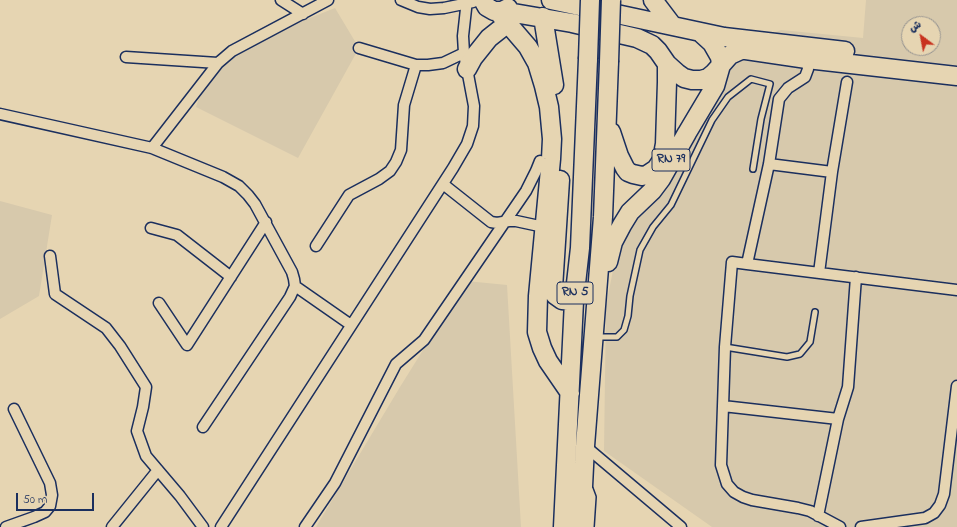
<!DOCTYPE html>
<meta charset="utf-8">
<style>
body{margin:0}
#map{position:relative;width:957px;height:527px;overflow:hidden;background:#e6d5b2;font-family:"Indie Flower","Playpen Sans Arabic",sans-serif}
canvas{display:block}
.north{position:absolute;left:901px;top:16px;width:40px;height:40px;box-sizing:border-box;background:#e6d5b2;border:1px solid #959390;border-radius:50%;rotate:328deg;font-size:11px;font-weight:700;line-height:16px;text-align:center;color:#1b2f5e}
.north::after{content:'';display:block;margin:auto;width:14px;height:18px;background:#c8321e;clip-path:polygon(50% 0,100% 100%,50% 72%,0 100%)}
.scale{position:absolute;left:16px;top:493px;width:78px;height:18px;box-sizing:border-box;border:2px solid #1b2f5e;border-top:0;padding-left:5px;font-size:12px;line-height:14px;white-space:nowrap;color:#1b2f5e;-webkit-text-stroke:3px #e6d5b2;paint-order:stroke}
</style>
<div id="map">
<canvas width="957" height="527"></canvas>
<div class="north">ش</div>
<div class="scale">50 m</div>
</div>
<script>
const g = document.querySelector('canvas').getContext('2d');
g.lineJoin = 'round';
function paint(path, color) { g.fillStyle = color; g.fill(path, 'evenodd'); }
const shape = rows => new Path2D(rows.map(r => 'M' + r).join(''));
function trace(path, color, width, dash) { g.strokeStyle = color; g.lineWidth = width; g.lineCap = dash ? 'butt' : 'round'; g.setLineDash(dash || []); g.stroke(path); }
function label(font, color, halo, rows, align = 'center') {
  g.font = font + ' "Indie Flower",sans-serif'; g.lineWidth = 3.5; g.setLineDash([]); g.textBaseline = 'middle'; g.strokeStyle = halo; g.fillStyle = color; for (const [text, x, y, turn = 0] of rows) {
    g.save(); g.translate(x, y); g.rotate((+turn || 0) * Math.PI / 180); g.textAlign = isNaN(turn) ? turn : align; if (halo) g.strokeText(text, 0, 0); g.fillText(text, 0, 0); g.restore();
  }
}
const built = shape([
 [866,0,957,0,957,527,712,527,604,451,606,305,618,246,736,48,781,30,863,38],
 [909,24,933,24,933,48,909,48],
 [335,8,359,48,298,158,196,107,205,80,245,44],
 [0,201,52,215,39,296,0,319],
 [466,281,507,285,521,527,316,527,400,387]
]);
const lane = shape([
 [597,337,617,337,624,330,628,316,630,296,640,250,653,227,671,205,712,120,728,97,751,79,770,84,761,119,753,169],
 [725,347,787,357,800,354,810,342,815,312],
 [590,489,593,497,591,527]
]);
const street = shape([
 [281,0,303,14],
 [401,0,418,7,430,9,444,8,473,2],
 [359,48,416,65,428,65,443,63,464,53],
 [126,57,218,63],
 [807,59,808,69,805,77,788,88,779,99,769,164,747,264,732,262,725,347,721,465,727,484,734,492,743,497,752,500,798,508,810,511,840,527],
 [0,114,152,148,223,177,239,186,248,195,255,204,292,272,294,279,295,286,290,297,203,427],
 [152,148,218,63,232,51,328,0],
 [769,164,832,172,847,82],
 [443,184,491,222,497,223,509,221,516,221,544,227],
 [151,228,177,235,231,277],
 [316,246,349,195,379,179,390,171,396,162,401,150,404,105,416,65],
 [50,256,55,294,106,328,120,346,146,387,143,407,137,431,146,456,180,496,203,527],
 [747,264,957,290],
 [819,273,832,172],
 [295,286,351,325],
 [159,303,187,345,266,222],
 [723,406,838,419],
 [585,446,681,527],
 [818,516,838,419,848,387,856,277],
 [6,527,34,517,45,512,50,506,52,495,50,483,14,409],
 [112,527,158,470],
 [221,527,453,168,467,144,473,126,474,106,464,53,463,36,467,0],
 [305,527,335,483,396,364,424,340,526,191,536,171,540,161],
 [861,527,925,518,934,513,940,505,944,494,957,386]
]);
const highway = shape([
 [483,0,487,7,494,11,502,11,508,8],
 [551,0,724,37,845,51],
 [653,0,672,25],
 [502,11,572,23,637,38,652,45,658,51,667,64,677,73,684,78,692,80,701,80,708,78,714,73,730,55,741,50,746,50,807,59,957,76],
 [498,12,528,47,537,63,544,86,549,107,552,139,551,159,538,296,537,332,542,348,548,361,570,393],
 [543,17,554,85],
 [467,69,473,58,489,38,508,23],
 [611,132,619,156,625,168,628,172,633,174,642,176,647,175,656,169,662,160,665,144,667,82,667,64],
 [560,180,553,288,555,295,562,300,574,301],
 [608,262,613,242,622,225,630,212,652,191,661,179,687,133,715,86,721,65,720,57,712,43,700,32],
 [563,527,574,301,580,248,588,59],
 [581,527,585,446,603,217,609,62]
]);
const highwayBridge = shape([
 [588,59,590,0],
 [609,62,611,0]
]);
const shields = [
 [671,160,38],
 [575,293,36]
];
const shieldNames = [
 ["RN 79",671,160],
 ["RN 5",575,293]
];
paint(built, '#d7c9ac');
trace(lane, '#1b2f5e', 8);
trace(street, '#1b2f5e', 13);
trace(highway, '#1b2f5e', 21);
trace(lane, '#e6d5b2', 5);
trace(street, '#e6d5b2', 10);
trace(highway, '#e6d5b2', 18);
trace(highwayBridge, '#1b2f5e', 21, []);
trace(highwayBridge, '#e6d5b2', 18);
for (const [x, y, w] of shields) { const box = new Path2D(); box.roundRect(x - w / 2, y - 11, w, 22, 3); g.fillStyle = '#e6d5b2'; g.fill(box); trace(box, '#1b2f5e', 1); }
label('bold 13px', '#1b2f5e', null, shieldNames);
</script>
